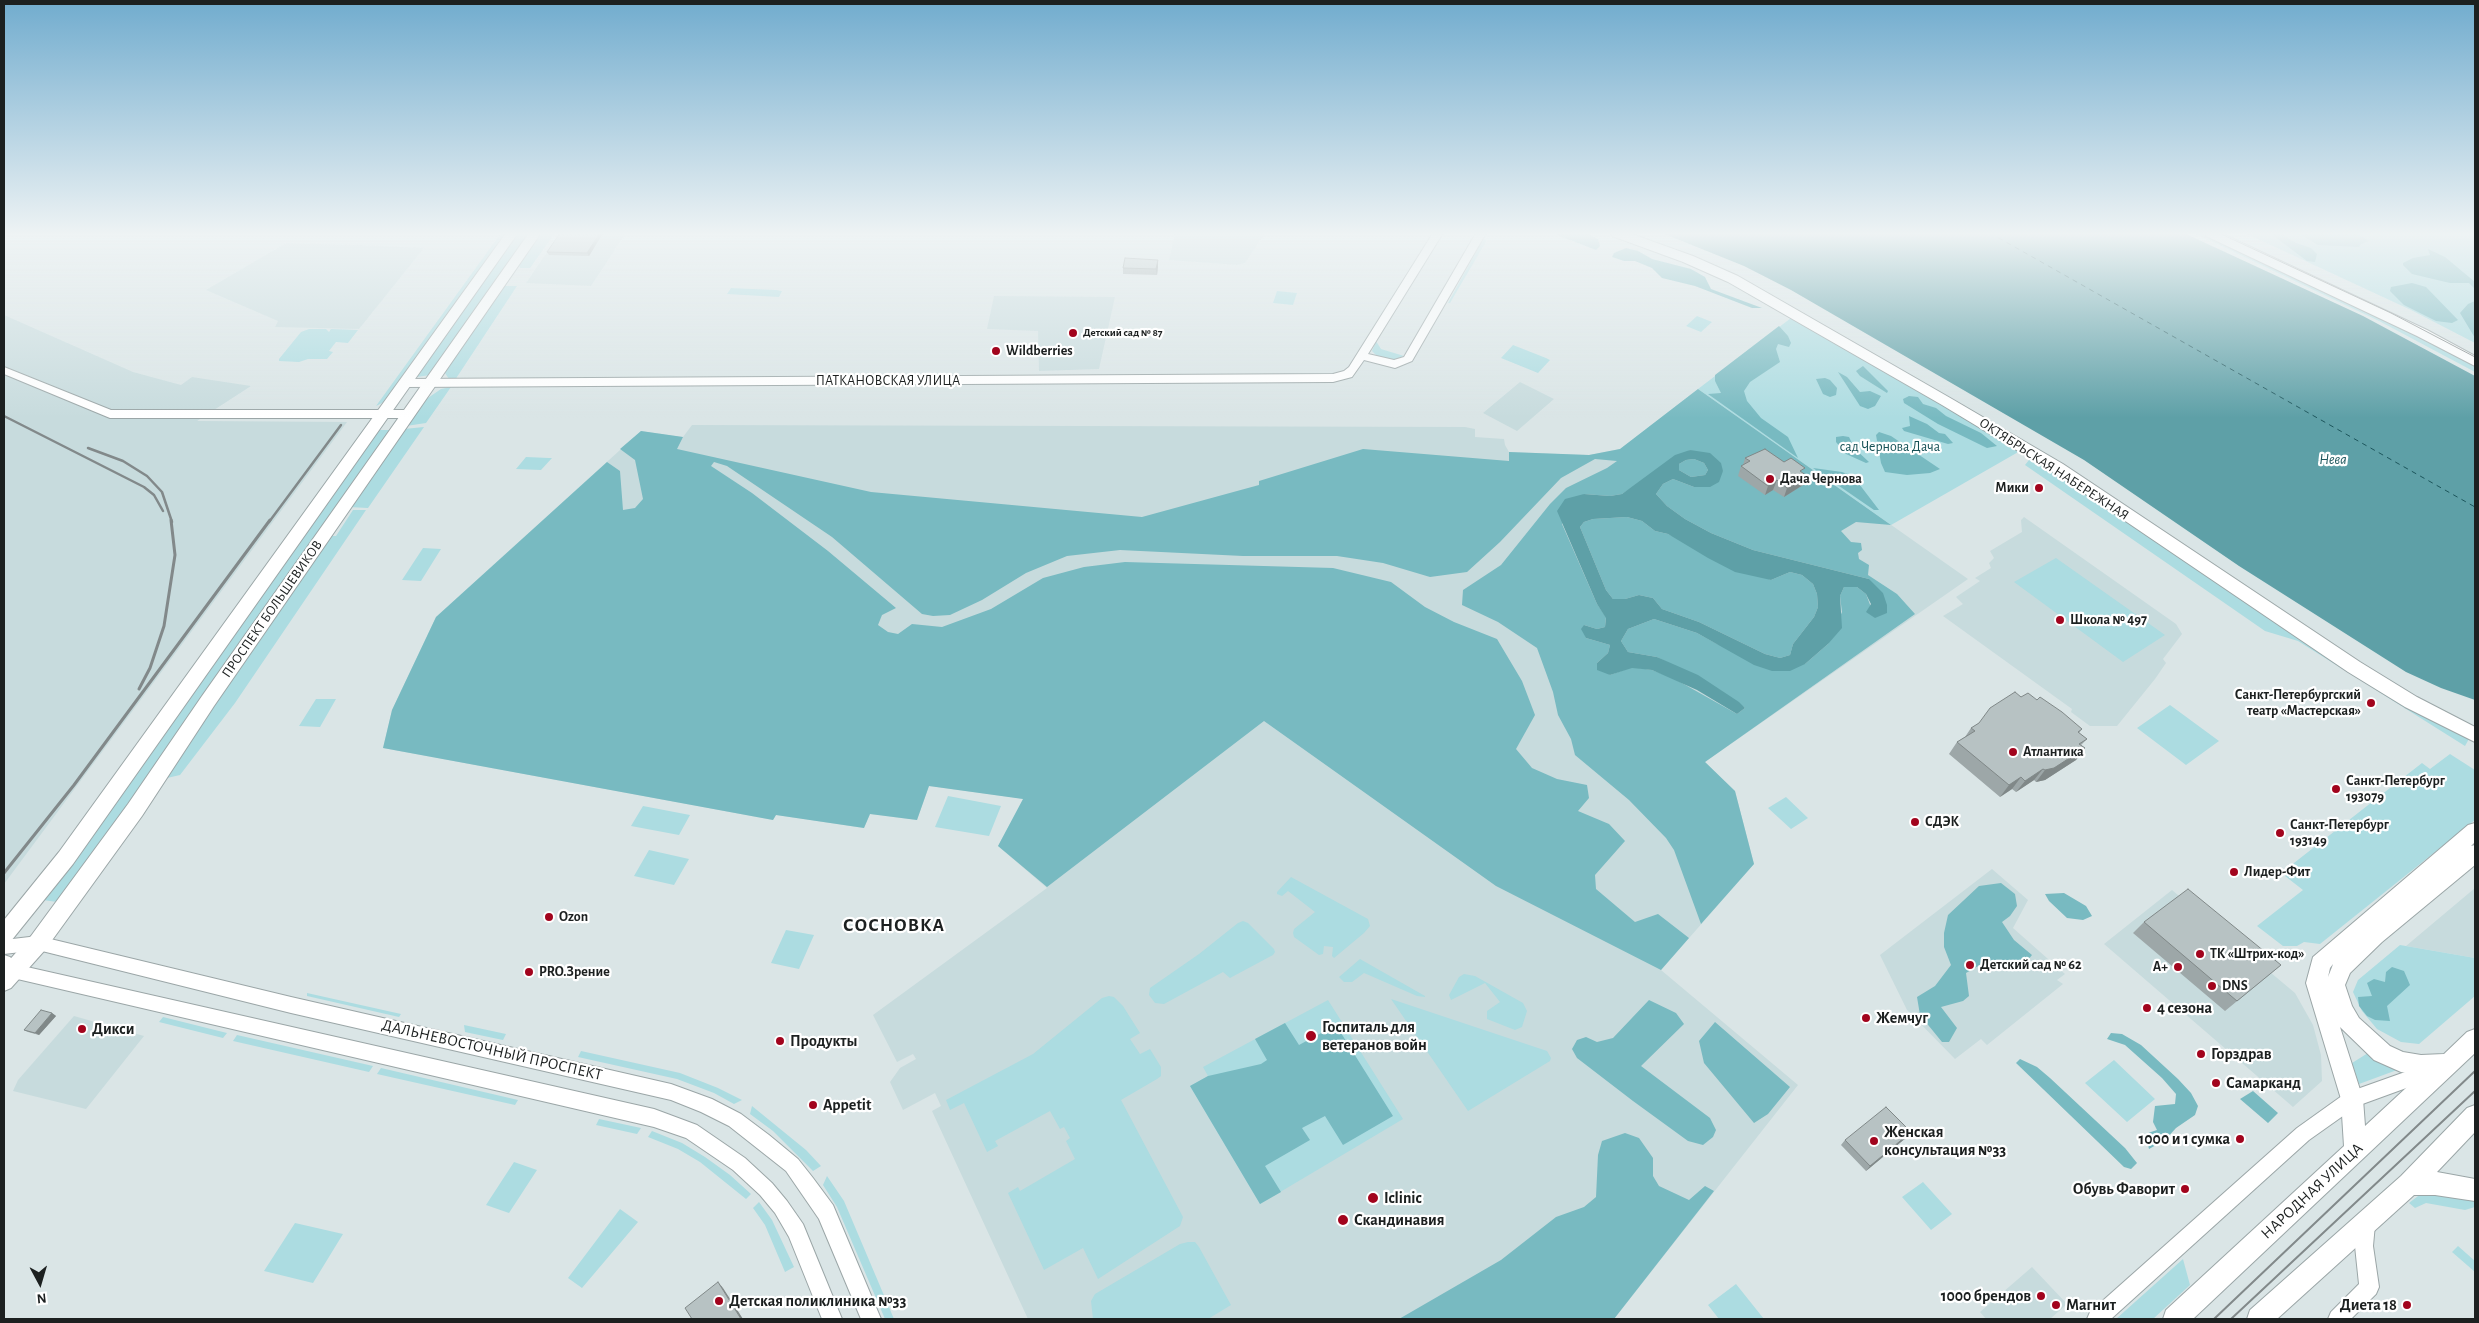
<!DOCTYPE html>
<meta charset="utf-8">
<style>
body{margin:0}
#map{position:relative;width:2479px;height:1323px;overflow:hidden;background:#dae5e6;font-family:"Alegreya Sans",sans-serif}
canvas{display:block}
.frame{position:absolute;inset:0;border:5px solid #1c2020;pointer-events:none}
.north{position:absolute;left:15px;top:1258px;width:50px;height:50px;-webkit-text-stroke:4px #fff;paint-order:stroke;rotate:174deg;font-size:14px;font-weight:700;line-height:20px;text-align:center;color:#1c2020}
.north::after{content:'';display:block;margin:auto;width:18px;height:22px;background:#1c2020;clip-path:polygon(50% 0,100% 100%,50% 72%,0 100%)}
</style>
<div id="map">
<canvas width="2479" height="1323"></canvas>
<div class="frame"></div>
<div class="north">N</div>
</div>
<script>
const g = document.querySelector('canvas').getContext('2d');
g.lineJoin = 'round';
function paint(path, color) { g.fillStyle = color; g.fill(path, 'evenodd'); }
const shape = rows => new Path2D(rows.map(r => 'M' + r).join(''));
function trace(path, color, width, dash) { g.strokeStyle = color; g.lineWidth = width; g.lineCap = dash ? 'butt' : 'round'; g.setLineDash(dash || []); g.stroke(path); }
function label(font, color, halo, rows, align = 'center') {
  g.font = font + ' "Alegreya Sans",sans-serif'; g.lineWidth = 4.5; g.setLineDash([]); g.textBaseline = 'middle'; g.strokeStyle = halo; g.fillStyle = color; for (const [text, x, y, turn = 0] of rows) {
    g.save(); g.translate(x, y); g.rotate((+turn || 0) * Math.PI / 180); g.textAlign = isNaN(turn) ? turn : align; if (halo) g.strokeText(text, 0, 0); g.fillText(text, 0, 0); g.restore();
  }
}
const built = shape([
 [560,233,626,233,591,286,526,283],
 [1175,233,1265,233,1245,263,1237,265,1169,260],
 [286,243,360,245,424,248,359,329,275,327,278,321,206,290],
 [994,296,1115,297,1099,369,1039,371,1038,331,987,329],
 [4,315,133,372,181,385,192,377,251,386,197,421,347,422,4,884],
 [1520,382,1554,399,1517,431,1483,413],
 [1698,389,1968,579,1705,762,1735,791,1754,864,1661,970,1798,1085,1614,1319,1028,1319,932,1111,941,1106,935,1093,903,1110,890,1082,900,1068,916,1059,913,1054,897,1062,873,1015,1047,888,998,846,1024,799,929,786,917,820,870,814,864,828,776,815,773,820,383,748,392,710,436,617,641,431,683,437,692,425,1465,427,1475,429,1475,437,1504,439,1505,445,1509,452,1589,455,1620,449],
 [2024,517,2176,624,2182,634,2163,659,2166,663,2155,679,2117,726,2090,726,2071,712,2072,709,1943,616,1963,604,1956,597,1980,581,1975,578,1991,568,1989,563,1994,558,1990,551,2022,532,2021,520],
 [1992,869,2028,900,2013,928,2065,974,2057,980,2063,984,1987,1045,1981,1039,1955,1059,1907,1010,1880,955],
 [2475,888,2475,958,2406,946],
 [2172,890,2295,993,2313,1025,2321,1055,2322,1081,2293,1107,2104,944],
 [74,1016,144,1036,86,1109,13,1091,18,1080],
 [2032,1267,2067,1304,2050,1319,1986,1319,1980,1312]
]);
const green = shape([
 [501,233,507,233,386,401,376,406],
 [517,233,531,233,430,375,417,377,417,375],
 [541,233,555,233,530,268,520,268,519,265],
 [2194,233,2204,233,2417,334,2475,366,2475,372,2379,321],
 [2245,233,2475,233,2475,343,2411,310],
 [1483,239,1487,240,1450,303,1448,303],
 [505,286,517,286,455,380,449,379,445,373,446,369],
 [731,288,776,290,782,291,779,297,727,294],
 [1277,291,1297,293,1293,305,1273,303],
 [1697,316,1712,322,1701,332,1686,326],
 [1791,318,1908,385,2020,451,1891,525,1698,389],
 [309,329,326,329,329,332,331,329,358,330,348,343,336,342,329,351,333,352,327,359,308,359,299,362,279,361,279,359,301,332],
 [1376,341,1381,349,1404,356,1394,360,1378,357,1372,351],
 [1513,345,1546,358,1550,360,1538,373,1501,358],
 [451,387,426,423,406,426,425,400,441,389],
 [424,427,368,508,349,507,404,429],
 [378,430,392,430,91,856,57,902,43,900],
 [2033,455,2470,737,2465,746,2298,641,2265,631,2025,465],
 [526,457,549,458,552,458,541,470,516,469],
 [353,510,366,510,235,703,180,775,167,778,215,701,331,536,336,536],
 [423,548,441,549,421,581,402,580],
 [2056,558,2165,635,2123,662,2014,582],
 [316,699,336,699,320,727,299,726],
 [2170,705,2219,741,2186,765,2137,728],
 [2450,754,2475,770,2475,820,2320,944,2304,942,2297,946,2283,946,2257,926,2303,890,2285,876,2288,873,2285,870,2422,763,2430,769],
 [948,796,1001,806,989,836,935,827],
 [1786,797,1808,818,1791,829,1768,808],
 [643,806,690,815,679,835,631,826],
 [649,850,689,859,674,885,634,876],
 [1291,877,1368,919,1370,926,1364,933,1334,958,1332,956,1333,947,1324,946,1323,954,1319,955,1294,937,1293,933,1294,929,1315,912,1288,891,1282,896,1277,894,1277,892],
 [1243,921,1248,923,1274,949,1275,952,1273,955,1230,978,1223,972,1164,1004,1155,1003,1149,995,1150,988,1199,954,1238,923],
 [786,930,814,935,799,969,771,963],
 [2400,945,2475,958,2475,996,2419,1044,2401,1042,2377,1029,2362,1011,2353,992,2358,980],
 [1360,959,1425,996,1425,997,1417,996,1364,973,1352,982,1344,982,1339,977],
 [1464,974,1475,976,1523,1003,1527,1011,1522,1027,1515,1030,1487,1019,1487,1011,1500,1002,1485,983,1451,1000,1449,995,1459,977],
 [307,993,401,1014,399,1017,307,996],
 [1109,996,1114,997,1123,1006,1140,1033,1130,1039,1140,1054,1150,1049,1161,1067,1161,1076,1157,1079,1121,1100,1183,1217,1180,1226,1098,1279,1083,1248,1044,1270,1008,1193,1018,1187,1020,1191,1075,1159,1066,1141,1070,1138,1064,1127,1060,1129,1050,1111,995,1141,998,1146,987,1152,964,1103,950,1110,946,1100,1033,1054,1102,998],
 [1391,999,1547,1051,1551,1058,1550,1061,1468,1111],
 [1328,1000,1403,1119,1260,1204,1190,1086,1208,1076,1203,1067],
 [163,1017,227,1033,223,1038,159,1022],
 [464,1025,506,1034,503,1040,465,1032],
 [237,1035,373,1066,369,1072,233,1041],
 [581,1051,680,1073,718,1088,742,1100,734,1104,714,1093,677,1079,578,1057],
 [2368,1053,2378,1060,2397,1070,2359,1084,2352,1063],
 [2114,1060,2155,1099,2127,1122,2085,1083],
 [381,1068,441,1082,518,1100,515,1105,377,1074],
 [752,1106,806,1150,821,1166,813,1171,773,1131,750,1114],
 [599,1119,641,1128,637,1134,596,1125],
 [652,1131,682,1143,705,1157,730,1175,751,1194,746,1199,700,1162,678,1149,648,1137],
 [514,1162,537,1170,509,1213,486,1205],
 [827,1176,844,1201,894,1319,885,1319,837,1207,823,1185],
 [1923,1182,1952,1214,1931,1230,1902,1197],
 [2443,1192,2475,1200,2475,1207,2465,1210,2426,1203,2415,1208,2409,1203,2422,1193],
 [759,1202,772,1220,794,1267,785,1272,765,1225,753,1208],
 [620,1209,638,1222,582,1288,568,1278],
 [295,1223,343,1234,313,1283,264,1271],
 [1188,1242,1195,1242,1199,1247,1231,1305,1208,1319,1093,1319,1091,1301,1095,1294,1180,1244],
 [2458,1246,2475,1261,2475,1272,2452,1252],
 [2183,1259,2190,1285,2153,1319,2116,1319],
 [1736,1284,1764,1319,1719,1319,1708,1305]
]);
const forest = shape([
 [1560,233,1586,233,1598,239,1600,246,1596,250,1557,235],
 [2270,233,2280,233,2296,243,2311,248,2317,254,2315,262,2307,261],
 [2298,233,2356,233,2369,241,2361,244,2359,247,2318,245],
 [1626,248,1638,251,1652,259,1691,269,1705,277,1711,289,1762,308,1752,308,1695,286,1662,278,1652,268,1635,261,1624,261,1612,257,1614,253],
 [2428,249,2445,257,2475,282,2475,289,2469,283,2450,283,2412,274,2403,265,2403,263,2413,258,2430,255],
 [2412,283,2426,287,2458,320,2452,323,2436,321,2404,305,2390,291,2391,287],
 [2475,301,2475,338,2460,313,2468,304],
 [1779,326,1788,336,1791,343,1789,347,1778,344,1776,349,1780,362,1750,382,1744,391,1747,401,1761,418,1788,437,1798,458,1708,394,1721,393,1715,381,1715,375],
 [1863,366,1888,391,1887,393,1860,376,1856,371],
 [1838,372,1847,377,1860,392,1870,391,1881,396,1875,406,1868,409,1860,406],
 [1825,378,1830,380,1837,388,1836,395,1830,397,1823,394,1816,379],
 [1698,389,1891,525,1856,522,1841,531,1851,542,1861,543,1862,550,1858,553,1859,559,1869,565,1868,575,1897,594,1915,614,1705,762,1735,791,1754,864,1701,924,1674,850,1666,838,1629,800,1575,755,1571,739,1558,715,1553,692,1537,648,1498,622,1462,605,1463,590,1501,565,1550,504,1566,488,1607,468,1617,461,1595,459,1561,478,1500,542,1467,572,1430,577,1383,563,1337,556,1243,556,1120,550,1067,556,1026,573,982,600,950,615,933,616,922,614,832,537,727,466,714,462,711,466,752,493,828,551,896,608,882,615,878,625,888,632,898,634,912,624,942,627,991,609,1043,578,1084,567,1125,562,1333,568,1391,582,1425,607,1454,622,1497,639,1522,681,1535,715,1516,749,1532,768,1557,779,1587,785,1589,798,1578,811,1609,824,1625,841,1595,875,1596,889,1635,922,1658,914,1689,938,1661,970,1496,886,1264,721,1047,887,998,846,1023,799,929,786,917,820,870,814,864,828,776,815,773,820,383,748,392,710,436,617,607,462,620,471,623,510,635,508,643,499,635,460,620,449,641,431,683,437,677,449,871,492,1142,517,1259,485,1259,481,1363,449,1509,461,1509,452,1589,455,1620,449],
 [1690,450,1723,471,1694,487,1673,479,1663,484,1656,494,1667,506,1685,519,1711,533,1753,550,1869,579,1875,618,1866,594,1857,587,1844,587,1840,596,1842,612,1828,644,1805,664,1717,644,1697,633,1654,619,1628,629,1621,641,1628,652,1657,657,1720,690,1745,708,1737,714,1673,678,1652,670,1632,667,1610,675,1597,663,1608,653,1610,645,1586,638,1584,625,1597,629,1605,627,1606,617,1597,604,1562,524,1584,494,1610,496,1622,494],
 [1909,396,1918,397,1923,404,1936,408,1946,416,1981,433,1997,446,1987,448,1938,424,1904,403,1903,399],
 [1909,416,1927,424,1939,433,1945,434,1953,443,1948,444,1904,431,1902,428,1910,426],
 [1879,432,1891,436,1940,469,1930,473,1907,475,1885,472,1881,463,1876,435],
 [1843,436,1849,437,1855,449,1869,462,1866,463,1846,454,1836,442,1836,437],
 [1694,459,1704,463,1708,470,1705,475,1691,477,1679,470,1679,464,1686,460],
 [1813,468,1842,472,1853,476,1879,510,1874,510],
 [1627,517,1642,521,1655,531,1668,534,1771,580,1790,572,1802,575,1813,584,1817,594,1818,607,1814,617,1793,644,1790,655,1780,658,1765,654,1699,622,1662,609,1653,598,1639,595,1625,599,1613,599,1606,590,1580,527,1584,522,1593,519],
 [2001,883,2015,894,2017,906,2010,916,2002,922,2014,940,2032,955,2028,960,1980,965,1966,973,1969,996,1963,1001,1941,1007,1957,1028,1949,1042,1942,1042,1920,1015,1917,997,1935,986,1951,965,1944,947,1944,933,1948,915,1979,886],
 [2064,893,2086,906,2092,916,2083,920,2067,918,2049,901,2045,894],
 [2392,967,2404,971,2410,985,2387,1006,2390,1021,2375,1020,2367,1016,2359,1006,2358,997,2372,996,2367,983,2374,979,2385,982,2386,972],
 [1649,1000,1676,1013,1684,1024,1641,1066,1710,1118,1716,1130,1713,1137,1703,1145,1688,1141,1633,1101,1577,1058,1572,1049,1577,1040,1586,1037,1597,1042,1613,1038],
 [1715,1022,1790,1087,1768,1114,1754,1123,1704,1063,1699,1041],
 [1285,1023,1299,1045,1336,1025,1393,1116,1343,1145,1325,1116,1302,1128,1310,1140,1265,1166,1281,1192,1260,1204,1190,1086,1208,1076,1261,1064,1267,1060,1255,1039],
 [2111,1033,2122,1034,2141,1045,2178,1079,2191,1093,2198,1106,2195,1115,2176,1128,2165,1140,2149,1149,2145,1134,2157,1130,2153,1122,2155,1106,2175,1104,2176,1094,2162,1078,2125,1045,2107,1039],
 [2020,1059,2037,1067,2050,1078,2125,1148,2137,1163,2131,1169,2124,1167,2016,1063],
 [2253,1091,2278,1113,2268,1123,2240,1099],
 [1625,1133,1639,1138,1653,1158,1653,1176,1659,1186,1689,1200,1705,1186,1714,1191,1614,1319,1399,1319,1501,1260,1556,1217,1584,1207,1596,1197,1598,1155,1602,1141]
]);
const water = shape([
 [1662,233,2184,233,2363,316,2475,376,2475,700,2441,688,2406,672,2239,566,2084,460,1791,290,1744,266],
 [1690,450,1710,453,1721,463,1723,471,1719,482,1710,487,1694,487,1673,479,1663,484,1656,494,1667,506,1685,519,1711,533,1753,550,1869,579,1883,593,1887,605,1887,613,1875,618,1866,612,1871,604,1866,594,1857,587,1844,587,1840,596,1842,628,1828,644,1805,664,1790,671,1772,671,1754,665,1697,633,1654,619,1628,629,1621,641,1628,652,1657,657,1698,675,1739,702,1745,708,1737,714,1697,690,1652,670,1632,668,1610,675,1597,670,1597,663,1608,653,1610,645,1586,638,1581,629,1584,625,1597,629,1605,627,1606,618,1597,604,1557,511,1565,499,1584,494,1610,496,1622,494,1675,455],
 [1694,459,1704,463,1708,470,1705,475,1691,477,1679,470,1679,464,1686,460],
 [1627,517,1642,521,1655,531,1668,534,1708,558,1735,572,1771,580,1790,572,1802,575,1813,584,1817,594,1818,607,1814,617,1793,644,1790,655,1780,658,1765,654,1699,622,1662,609,1653,598,1639,595,1625,599,1613,599,1606,590,1580,527,1584,522,1593,519]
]);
const ferry = shape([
 [1990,233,2475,507]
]);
const minor = shape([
 [1433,233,1443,233,1368,354,1394,360,1404,357,1476,233,1486,233,1412,361,1395,368,1364,360,1352,377,1333,382,405,387,399,383,405,379,1333,374,1344,371,1349,367,1433,233],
 [4,367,111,410,409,410,415,414,409,418,110,418,4,374,4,367],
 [38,936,291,997,671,1084,712,1099,741,1114,769,1135,798,1159,813,1178,833,1205,881,1319,861,1319,819,1219,786,1171,729,1126,701,1112,671,1100,291,1013,38,950,4,954,4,940,38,936],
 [4,955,10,957,18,965,654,1109,697,1125,745,1158,772,1183,787,1201,803,1224,842,1319,822,1319,789,1237,775,1213,760,1195,733,1170,686,1138,654,1127,13,978,4,973,4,955],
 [2436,1061,2442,1063,2445,1069,2442,1075,2357,1106,2309,1140,2111,1319,2087,1319,2090,1312,2297,1128,2346,1093,2436,1061],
 [2366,1215,2373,1217,2375,1224,2373,1246,2379,1287,2376,1294,2351,1319,2328,1319,2331,1312,2359,1284,2355,1246,2357,1224,2359,1217,2366,1215]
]);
const major = shape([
 [506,233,518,233,73,864,11,941,4,944,4,920,59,852,506,233],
 [529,233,541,233,214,706,142,816,45,950,11,988,4,991,4,966,31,936,128,804,202,696,529,233],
 [1611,233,1629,233,1693,256,1738,276,1952,399,2063,464,2360,662,2417,697,2475,727,2475,742,2405,707,2348,672,2053,472,1942,405,1728,282,1683,262,1612,236,1611,233],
 [2205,233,2221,233,2427,330,2475,356,2475,366,2417,336,2206,236,2205,233],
 [2475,823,2475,842,2471,846,2475,845,2475,865,2382,942,2350,973,2345,985,2352,1006,2359,1018,2390,1046,2403,1052,2421,1055,2444,1054,2467,1032,2475,1029,2475,1053,2193,1319,2163,1319,2166,1310,2344,1146,2341,1099,2306,983,2313,957,2468,825,2475,823],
 [2333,964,2332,967,2328,977,2330,968,2333,964],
 [2340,1027,2374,1060,2401,1072,2420,1075,2365,1126,2363,1099,2340,1027],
 [2475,1105,2475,1132,2437,1172,2475,1179,2475,1201,2435,1195,2414,1195,2277,1319,2247,1319,2250,1310,2401,1176,2467,1108,2475,1105]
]);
const tramFar1 = shape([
 [2219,233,2391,313,2475,357]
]);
const tram = shape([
 [2214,1319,2475,1071],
 [2231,1319,2475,1091]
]);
const railFar1 = shape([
 [4,416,144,487,154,495,163,511],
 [88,448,123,461,147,476,162,492,172,522],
 [269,522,341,425]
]);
const rail = shape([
 [139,689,150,668,164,626,175,555,171,520],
 [4,873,74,785,270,520]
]);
const wall = shape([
 [603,233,589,256,549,255,547,252],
 [1158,260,1158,266,1157,275,1123,274,1123,268],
 [1745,458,1803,473,1807,476,1803,485,1784,497,1773,490,1765,495,1738,476,1741,466,1743,465],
 [2021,697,2037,700,2082,729,2079,733,2087,739,2081,745,2085,748,2076,760,2045,780,2036,782,2034,780,2016,792,2012,789,2000,797,1949,754,1957,742,1965,737,1971,728],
 [2144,922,2281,965,2225,1011,2133,933],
 [52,1013,56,1016,39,1035,28,1032,24,1030],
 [1907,1137,1866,1171,1841,1145,1845,1140]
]);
const shadedWall = shape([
 [600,233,603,233,589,256,587,253],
 [1158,260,1158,266,1157,275,1156,269],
 [1807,476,1803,485,1784,497,1787,488],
 [1777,480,1773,490,1765,495,1768,486],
 [2085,748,2076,760,2045,780,2036,782,2045,770],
 [2043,769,2034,780,2016,792,2025,781],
 [2021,777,2012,789,2000,797,2009,785],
 [52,1013,56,1016,39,1035,35,1033],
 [1911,1132,1907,1137,1866,1171,1870,1166],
 [718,1282,723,1288,743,1319,741,1319]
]);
const building = shape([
 [560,233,600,233,587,253,547,252,560,233],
 [1125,258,1158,260,1156,269,1123,268,1125,258],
 [1765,449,1784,462,1791,458,1805,468,1800,471,1807,476,1787,488,1777,480,1768,486,1741,466,1750,461,1745,458,1765,449],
 [2015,692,2021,697,2028,693,2037,700,2040,697,2062,712,2082,729,2078,732,2087,739,2079,744,2085,748,2054,768,2045,770,2043,769,2025,781,2021,777,2009,785,1957,742,1975,731,1971,728,1979,723,1990,708,2015,692],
 [2188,889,2281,965,2237,1001,2144,922,2188,889],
 [41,1010,52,1013,35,1033,24,1030,41,1010],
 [1886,1107,1911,1132,1870,1166,1845,1140,1886,1107],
 [718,1282,741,1319,692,1319,685,1308,718,1282]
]);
const markers = [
 [1073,333,5,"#a2041d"],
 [996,351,5,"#a2041d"],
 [1770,479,5,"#a2041d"],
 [2039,488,5,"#a2041d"],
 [2060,620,5,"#a2041d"],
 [2371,703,5,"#a2041d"],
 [2013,752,5,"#a2041d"],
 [2336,789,5,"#a2041d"],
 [1915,822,5,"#a2041d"],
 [2280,833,5,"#a2041d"],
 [2234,872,5,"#a2041d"],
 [549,917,5,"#a2041d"],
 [2200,954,5,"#a2041d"],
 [1970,965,5,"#a2041d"],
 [2178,967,5,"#a2041d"],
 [529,972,5,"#a2041d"],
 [2212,986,5,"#a2041d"],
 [2147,1008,5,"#a2041d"],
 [1866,1018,5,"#a2041d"],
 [82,1029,5,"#a2041d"],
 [1311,1036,6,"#a2041d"],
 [780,1041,5,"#a2041d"],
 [2201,1054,5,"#a2041d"],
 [2216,1083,5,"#a2041d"],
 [813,1105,5,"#a2041d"],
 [2240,1139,5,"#a2041d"],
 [1874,1141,5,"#a2041d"],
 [2185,1189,5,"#a2041d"],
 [1373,1198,6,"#a2041d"],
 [1343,1220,6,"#a2041d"],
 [2041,1296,5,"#a2041d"],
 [719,1301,5,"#a2041d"],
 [2056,1305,5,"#a2041d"],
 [2407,1305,5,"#a2041d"]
];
const farPoinames = [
 ["Детский сад № 87",1083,333]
];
const poiNames = [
 ["Wildberries",1006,351],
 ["Дача Чернова",1780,479],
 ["Мики",2029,488,"right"],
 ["Школа № 497",2070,620],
 ["Санкт-Петербургский",2361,695,"right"],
 ["театр «Мастерская»",2361,711,"right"],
 ["Атлантика",2023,752],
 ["Санкт-Петербург",2346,781],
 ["193079",2346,797],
 ["СДЭК",1925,822],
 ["Санкт-Петербург",2290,825],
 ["193149",2290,841],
 ["Лидер-Фит",2244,872],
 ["Ozon",559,917],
 ["ТК «Штрих-код»",2210,954],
 ["Детский сад № 62",1980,965],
 ["А+",2168,967,"right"],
 ["PRO.Зрение",539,972],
 ["DNS",2222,986]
];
const streetNames = [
 ["ПАТКАНОВСКАЯ УЛИЦА",888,381],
 ["ОКТЯБРЬСКАЯ НАБЕРЕЖНАЯ",2054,469,33],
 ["ПРОСПЕКТ БОЛЬШЕВИКОВ",272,609,-55]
];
const parkNames = [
 ["сад Чернова Дача",1890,447]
];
const waterNames = [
 ["Нева",2333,459]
];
const nearPoinames = [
 ["4 сезона",2157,1008],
 ["Жемчуг",1876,1018],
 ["Госпиталь для",1322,1027],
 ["ветеранов войн",1322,1045],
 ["Дикси",92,1029],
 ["Продукты",790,1041],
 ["Горздрав",2211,1054],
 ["Самарканд",2226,1083],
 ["Appetit",823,1105],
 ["Женская",1884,1132],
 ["консультация №33",1884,1150],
 ["1000 и 1 сумка",2230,1139,"right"],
 ["Обувь Фаворит",2175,1189,"right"],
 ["Iclinic",1384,1198],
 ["Скандинавия",1354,1220],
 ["1000 брендов",2031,1296,"right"],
 ["Детская поликлиника №33",729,1301],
 ["Магнит",2066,1305],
 ["Диета 18",2397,1305,"right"]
];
const nearStreetnames = [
 ["ДАЛЬНЕВОСТОЧНЫЙ ПРОСПЕКТ",492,1050,13],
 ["НАРОДНАЯ УЛИЦА",2312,1191,-43]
];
const districtNames = [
 ["СОСНОВКА",894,925]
];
paint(built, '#c7dbdd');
paint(green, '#acdce1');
paint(forest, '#78bac1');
paint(water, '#5ea0a7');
trace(ferry, '#1d565c', 1, [5, 4.5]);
trace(minor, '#9ba6a7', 2);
trace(major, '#9ba6a7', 2);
paint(minor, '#fff');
paint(major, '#fff');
trace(tramFar1, '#82898a', 1);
trace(tram, '#82898a', 2);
trace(railFar1, '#82898a', 2.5);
trace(rail, '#82898a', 3);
paint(wall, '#9da7a8');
paint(shadedWall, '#808888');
paint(building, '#b7c2c3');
trace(building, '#808888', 1);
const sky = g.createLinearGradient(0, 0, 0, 418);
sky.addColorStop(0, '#71acce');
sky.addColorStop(0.56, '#eef3f4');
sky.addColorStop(1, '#eef3f400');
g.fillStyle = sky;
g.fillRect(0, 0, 2479, 418);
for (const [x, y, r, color] of markers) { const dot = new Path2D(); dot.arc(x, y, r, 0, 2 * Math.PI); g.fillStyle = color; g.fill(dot); trace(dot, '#fff', 2); }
label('bold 11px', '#1c2020', '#fff', farPoinames, 'left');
label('bold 14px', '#1c2020', '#fff', poiNames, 'left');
label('14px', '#1c2020', '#fff', streetNames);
label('14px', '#175156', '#fff', parkNames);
label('italic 15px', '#1d565c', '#fff', waterNames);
label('bold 16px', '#1c2020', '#fff', nearPoinames, 'left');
label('16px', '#1c2020', '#fff', nearStreetnames);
g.letterSpacing = '1px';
label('bold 19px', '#1c2020', '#fff', districtNames);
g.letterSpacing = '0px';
</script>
